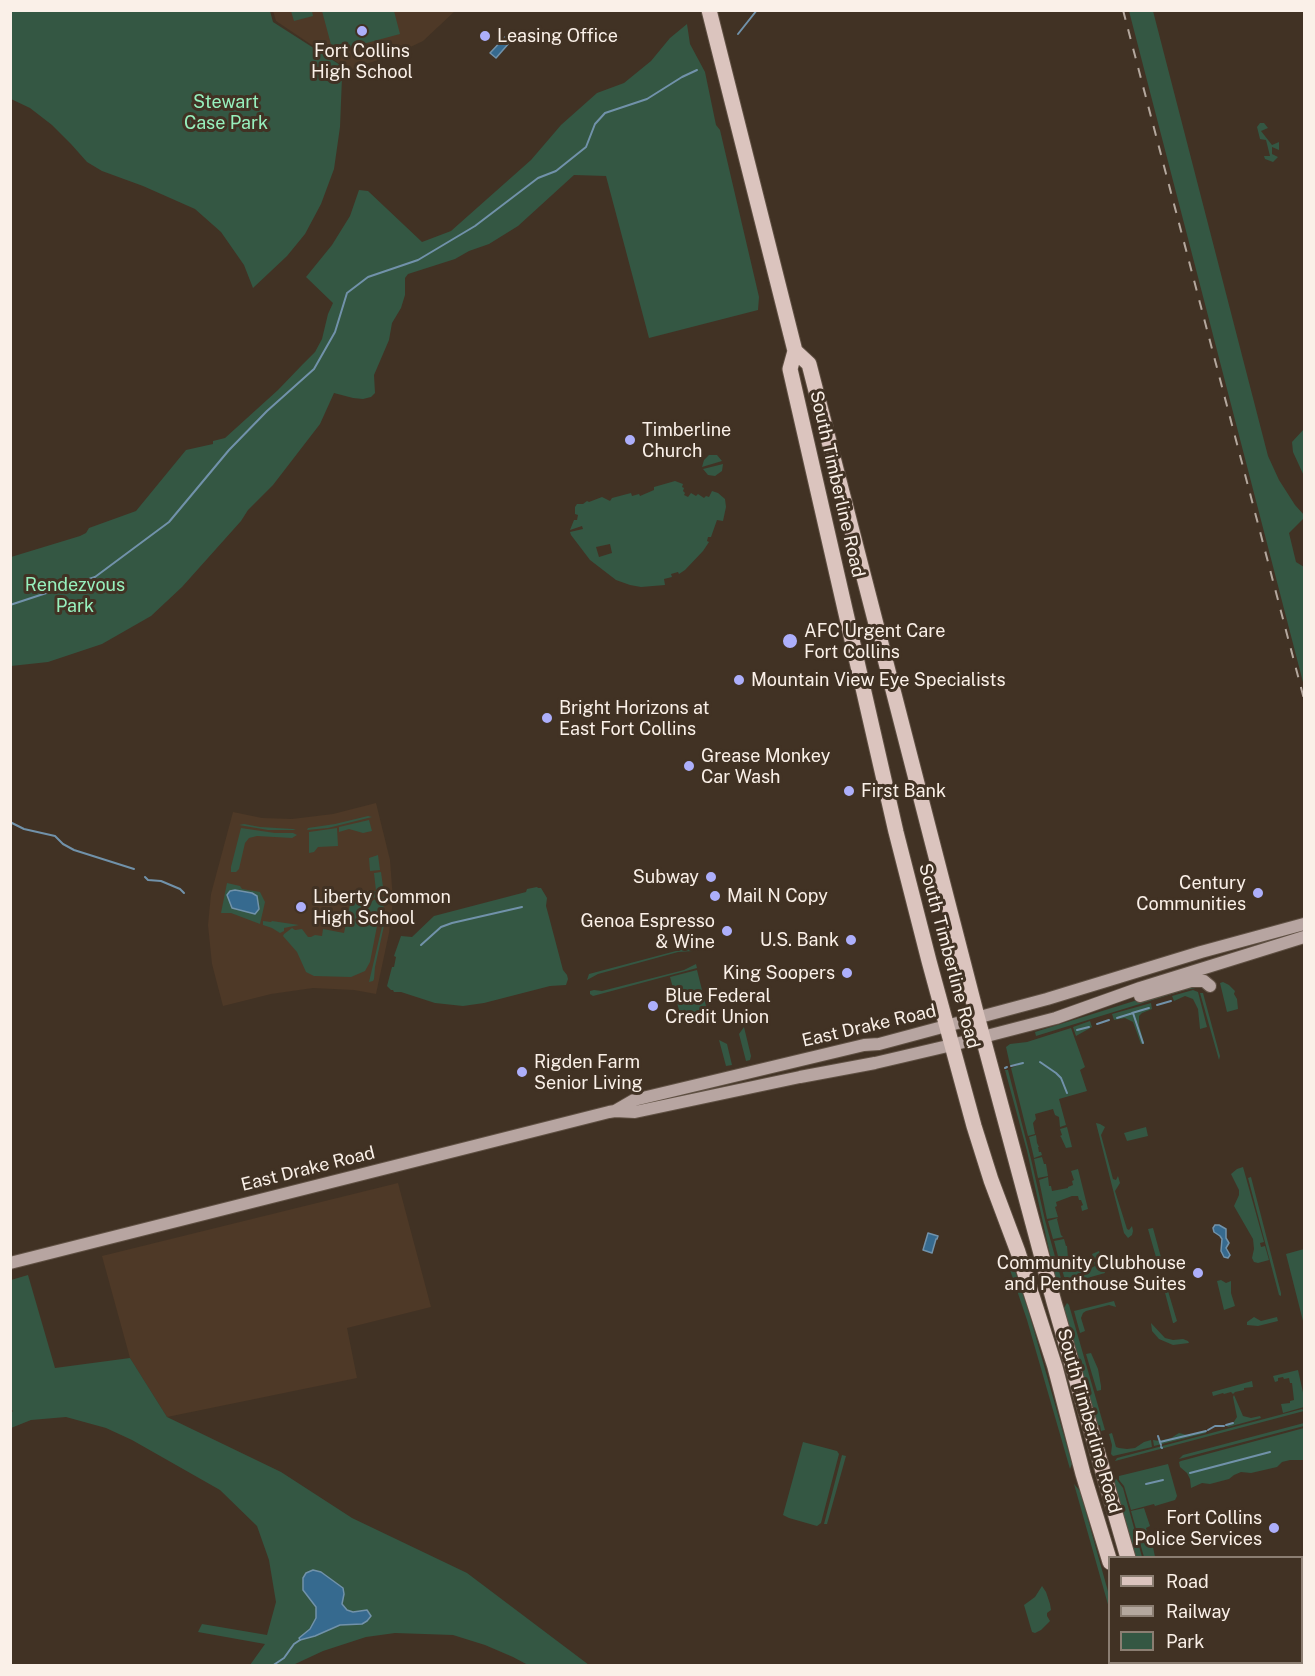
<!DOCTYPE html>
<style>
body{margin:0}
#map{position:relative;width:1315px;height:1676px;overflow:hidden;background:#413224;font-family:"Public Sans",sans-serif}
canvas{display:block}
.frame{position:absolute;inset:0;border:12px solid #faf0e8;pointer-events:none}
.legend{position:absolute;left:1108px;top:1556px;width:195px;height:108px;box-sizing:border-box;background:#413224;border:2px solid #8b7e72;margin:0;padding:8px 10px;list-style:none;font-size:18px;color:#faf0e8}
.legend li{display:flex;align-items:center;gap:12px;height:30px}
.legend b{width:30px;border:2px solid #8b7e72}
</style>
<div id="map">
<canvas width="1315" height="1676"></canvas>
<div class="frame"></div>
<ul class="legend">
<li><b style="height:8px;background:#dbc4be"></b>Road</li>
<li><b style="height:8px;background:#b4a89e"></b>Railway</li>
<li><b style="height:16px;background:#345743"></b>Park</li>
</ul>
</div>
<script>
const g = document.querySelector('canvas').getContext('2d');
g.lineJoin = 'round';
function paint(path, color) { g.fillStyle = color; g.fill(path, 'evenodd'); }
const shape = rows => new Path2D(rows.map(r => 'M' + r).join(''));
function trace(path, color, width, dash) { g.strokeStyle = color; g.lineWidth = width; g.lineCap = dash ? 'butt' : 'round'; g.setLineDash(dash || []); g.stroke(path); }
function label(font, color, halo, rows, align = 'center') {
  g.font = font + ' "Public Sans",sans-serif'; g.lineWidth = 6; g.setLineDash([]); g.textBaseline = 'middle'; g.strokeStyle = halo; g.fillStyle = color; for (const [text, x, y, turn = 0] of rows) {
    g.save(); g.translate(x, y); g.rotate((+turn || 0) * Math.PI / 180); g.textAlign = isNaN(turn) ? turn : align; if (halo) g.strokeText(text, 0, 0); g.fillText(text, 0, 0); g.restore();
  }
}
const built = shape([
 [273,11,455,11,423,41,398,53,349,70,276,21],
 [376,803,390,860,393,900,389,933,376,994,354,990,313,988,271,994,223,1006,212,964,208,925,211,894,233,812,262,818,292,819,333,814],
 [398,1183,431,1307,347,1328,357,1378,167,1417,130,1358,102,1256]
]);
const green = shape([
 [10,11,270,11,273,22,348,70,342,77,340,127,334,169,321,204,305,234,287,256,253,288,244,265,221,232,195,209,143,186,102,171,87,162,71,144,52,125,30,108,11,99],
 [291,11,312,11,313,16,294,21],
 [322,11,394,11,400,34,333,52],
 [1129,11,1153,11,1268,456,1279,480,1295,505,1304,515,1304,518,1289,533,1296,562,1304,567,1304,686],
 [687,24,690,44,705,72,716,125,720,130,756,284,759,297,758,310,649,338,606,176,574,175,518,226,489,244,469,251,455,259,408,274,405,278,405,295,401,308,392,323,389,340,374,375,375,393,371,397,363,399,353,398,334,393,320,424,273,485,248,510,241,521,182,587,151,616,102,644,48,662,11,666,11,557,80,536,86,533,89,528,136,511,186,450,213,444,213,441,225,438,278,390,303,364,315,352,322,339,328,314,333,303,306,277,332,245,350,216,359,190,368,191,422,242,451,231,531,160,561,125,597,93,624,83,651,61,670,38],
 [1260,123,1264,123,1268,128,1261,131,1272,145,1279,142,1279,150,1272,147,1272,154,1278,157,1273,162,1265,159,1264,156,1270,156,1266,140,1260,139,1257,127],
 [1304,429,1304,476,1293,452,1292,442],
 [709,455,717,455,722,461,702,467,704,460],
 [723,464,722,471,715,476,708,475,703,469],
 [675,481,683,484,682,487,684,488,683,491,685,493,684,495,688,497,691,493,696,496,698,494,704,498,706,496,709,497,712,491,718,493,725,499,726,507,723,521,717,520,711,537,708,537,707,541,709,542,703,551,685,570,679,574,678,572,671,574,672,577,664,579,665,585,641,587,630,585,616,580,590,560,571,535,570,532,583,529,582,526,570,530,574,520,577,520,578,515,575,514,575,507,577,504,583,504,587,501,589,502,602,497,610,501,612,498,631,493,632,496,639,494,640,496,654,490,654,487],
 [610,544,612,553,599,557,596,547],
 [368,816,372,817,328,828,307,830,308,828,335,824],
 [369,820,372,831,363,833,349,829,339,832,339,827],
 [244,824,260,827,293,829,296,830,268,830,239,825],
 [241,828,275,833,293,833,297,835,292,838,257,836,249,838,245,843,239,869,236,872,231,872,231,867],
 [337,828,338,846,318,847,314,852,309,853,309,832],
 [378,855,380,870,370,871,369,858],
 [381,872,384,894,378,895,372,899,358,899,358,892,376,891,374,873],
 [227,883,240,886,242,889,260,892,265,902,260,924,231,913,221,913],
 [537,887,538,888,541,888,547,898,546,906,549,917,563,970,567,975,568,979,566,985,550,986,484,1003,463,1006,435,1003,401,992,394,992,393,990,391,990,387,986,392,967,394,967,396,957,394,956,395,953,401,936,412,937,434,916,526,892,527,889],
 [379,897,384,897,383,914,378,921,370,962,365,971,351,977,314,976,306,972,297,952,283,936,284,934,292,928,295,930,302,929,308,937,311,937,315,935,322,936,323,929,344,933,350,904,355,901,363,900,372,901],
 [384,918,385,921,375,967,374,979,373,981,369,982],
 [263,921,271,922,272,921,299,925,284,928,284,931,280,933,272,928,263,925],
 [691,947,693,951,678,952,598,974,587,980,589,974],
 [696,964,697,968,593,996,590,994,590,991,594,990,602,991,684,970],
 [697,970,708,1014,682,1021,670,977],
 [1223,982,1229,985,1235,991,1234,994,1237,999,1238,1009,1227,1012,1220,983],
 [1184,986,1201,987,1185,990,1036,1036,1035,1032,1179,987,1184,989],
 [1193,990,1198,992,1207,1027,1200,1029,1198,1009,1193,999,1185,996,1174,1001,1172,996],
 [1200,993,1203,993,1220,1056,1219,1060],
 [1151,1003,1152,1009,1142,1013,1139,1016,1139,1025,1144,1043,1141,1044,1133,1022,1125,1018,1114,1020,1112,1014],
 [1090,1021,1092,1027,1076,1036,1073,1027],
 [744,1027,751,1056,750,1060,746,1061,739,1034],
 [1071,1028,1085,1067,1080,1070,1087,1091,1059,1099,1066,1125,1060,1127,1059,1117,1055,1115,1053,1109,1035,1114,1036,1119,1033,1123,1035,1134,1028,1136,1011,1068,1023,1063,1010,1065,1006,1047,1010,1044,1027,1042],
 [719,1040,727,1044,732,1065,726,1066],
 [1005,1070,1008,1070,1031,1159,1045,1220,1065,1293,1058,1290,1027,1151],
 [1096,1123,1100,1124,1105,1127,1101,1135,1113,1179,1116,1180,1118,1176,1120,1183,1115,1191,1127,1229,1129,1230,1132,1226,1133,1231,1132,1235,1128,1238,1124,1233],
 [1067,1127,1072,1147,1066,1148,1061,1137,1060,1136,1062,1135,1060,1129],
 [1146,1127,1148,1136,1127,1141,1124,1133],
 [1036,1135,1037,1143,1039,1147,1038,1147,1039,1152,1041,1152,1042,1155,1034,1158,1029,1137],
 [1042,1157,1044,1164,1046,1164,1048,1176,1038,1178,1034,1159],
 [1243,1167,1264,1242,1260,1243,1261,1247,1265,1246,1269,1260,1258,1263,1254,1262,1252,1258,1254,1249,1253,1239,1234,1206,1239,1195,1239,1190,1231,1174,1237,1169],
 [1078,1169,1088,1209,1082,1211,1081,1206,1083,1205,1081,1200,1079,1200,1078,1196,1072,1196,1056,1202,1057,1206,1055,1207,1058,1217,1047,1219,1039,1180,1048,1177,1049,1186,1051,1186,1052,1191,1068,1188,1068,1187,1073,1185,1072,1181,1074,1180,1071,1171],
 [1251,1177,1281,1293,1281,1296,1279,1295,1248,1178],
 [1058,1218,1057,1219,1061,1235,1063,1237,1053,1239,1048,1221],
 [1153,1228,1162,1261,1160,1265,1158,1264,1148,1229],
 [1064,1239,1066,1246,1067,1246,1068,1258,1059,1260,1054,1241],
 [1304,1249,1304,1325,1286,1254],
 [1099,1251,1105,1273,1066,1284,1060,1262,1069,1259,1070,1269,1072,1269,1073,1272,1089,1269,1095,1266,1094,1262,1096,1262,1092,1254],
 [1007,1261,1011,1263,1014,1268,1029,1313,1072,1464,1070,1469,1027,1320],
 [28,1275,55,1368,130,1358,167,1417,281,1472,352,1518,467,1573,589,1665,528,1665,513,1657,485,1645,453,1635,395,1633,366,1637,323,1651,293,1665,250,1665,265,1644,198,1632,202,1624,267,1635,276,1602,269,1560,257,1526,220,1490,132,1440,106,1428,66,1417,31,1420,11,1428,11,1413,13,1411,11,1409,11,1280],
 [1221,1280,1226,1283,1231,1281,1231,1293,1235,1306,1224,1310,1217,1281],
 [1165,1281,1177,1321,1174,1323,1173,1323,1163,1285],
 [1114,1301,1116,1307,1109,1305,1086,1311,1083,1313,1081,1318,1085,1331,1080,1333,1074,1311],
 [1067,1303,1069,1305,1105,1430,1101,1431,1100,1425,1096,1426,1064,1311,1064,1308],
 [1254,1317,1261,1321,1277,1317,1278,1321,1258,1326,1247,1325,1247,1322],
 [1151,1323,1165,1338,1173,1340,1183,1339,1188,1341,1189,1343,1173,1345,1159,1339,1152,1331],
 [1091,1353,1098,1369,1101,1386,1101,1390,1097,1391,1086,1354],
 [1298,1370,1304,1397,1304,1407,1283,1413,1281,1404,1290,1403,1290,1401,1294,1400,1292,1383,1290,1383,1289,1378,1284,1379,1283,1377,1278,1378,1278,1381,1275,1382,1273,1376],
 [1252,1381,1253,1387,1244,1388,1244,1390,1235,1392,1233,1394,1231,1392,1224,1394,1223,1393,1213,1396,1212,1392],
 [1234,1395,1243,1416,1251,1418,1260,1416,1261,1418,1228,1427,1226,1425,1233,1423,1237,1417,1233,1397],
 [1302,1409,1304,1411,1115,1461,1117,1458],
 [1304,1423,1304,1426,1179,1459,1183,1455],
 [1304,1428,1304,1460,1290,1460,1282,1462,1277,1467,1251,1473,1241,1472,1234,1475,1229,1479,1210,1484,1202,1483,1191,1488,1190,1479,1187,1473,1180,1467,1179,1462,1181,1461],
 [1206,1431,1206,1433,1154,1446,1153,1440,1159,1441,1171,1438,1179,1433,1187,1435],
 [1112,1433,1116,1447,1119,1448,1127,1449,1135,1448,1144,1442,1151,1440,1152,1447,1113,1456,1111,1454,1112,1445,1109,1434],
 [803,1442,837,1451,839,1454,821,1523,817,1526,789,1518,783,1515],
 [842,1455,846,1456,827,1524,824,1524],
 [1168,1464,1177,1496,1175,1500,1155,1506,1154,1504,1131,1510,1124,1486,1119,1480,1119,1476],
 [1114,1476,1123,1488,1142,1557,1134,1557,1112,1480],
 [1074,1484,1080,1491,1109,1595,1109,1608],
 [1144,1508,1150,1526,1146,1528,1150,1542,1152,1542,1155,1557,1144,1557,1131,1511],
 [1042,1586,1046,1592,1050,1604,1051,1610,1047,1613,1047,1616,1050,1621,1041,1630,1035,1633,1032,1632,1024,1605,1035,1597]
]);
const water = shape([
 [505,37,510,42,496,58,490,53,505,37],
 [235,890,252,893,257,896,259,909,255,914,232,908,227,895,230,891,235,890],
 [1215,1225,1219,1225,1226,1229,1226,1238,1229,1243,1226,1248,1230,1255,1228,1258,1224,1257,1221,1251,1222,1239,1220,1236,1214,1232,1213,1228,1215,1225],
 [928,1233,938,1236,937,1239,936,1239,932,1253,923,1250,928,1233],
 [313,1570,321,1572,343,1588,344,1594,342,1604,347,1610,353,1612,367,1610,371,1616,367,1621,362,1624,340,1625,315,1636,300,1640,299,1638,310,1629,316,1618,316,1607,303,1590,303,1578,306,1573,313,1570]
]);
const stream = shape([
 [738,34,757,10],
 [10,605,95,577,169,522,229,450,267,411,314,369,335,332,347,293,368,277,418,260,475,226,538,178,556,171,586,147,595,124,605,113,647,99,682,77,697,70],
 [10,822,24,829,55,836,63,844,74,850,134,869],
 [145,877,148,880,161,881,180,889,184,893],
 [421,945,441,927,452,923,522,907],
 [1157,1005,1171,1001],
 [1132,1013,1149,1008],
 [1117,1018,1133,1013,1143,1043],
 [1097,1024,1109,1020],
 [1077,1030,1089,1027],
 [1040,1062,1056,1073,1061,1078,1067,1093],
 [1011,1066,1023,1063],
 [1005,1068,1007,1067],
 [1226,1425,1233,1423],
 [1208,1430,1215,1426,1224,1426],
 [1158,1436,1161,1445],
 [1160,1442,1206,1431],
 [1161,1447,1162,1448],
 [1190,1473,1270,1452],
 [1146,1484,1163,1480],
 [272,1666,284,1658,294,1644,300,1640]
]);
const secondary = shape([
 [1140,996,1191,981,1204,981,1210,986],
 [615,1111,634,1100,864,1045,879,1044,1047,999,1201,952,1304,924],
 [10,1263,609,1112,615,1111,635,1112,800,1077,875,1063,952,1045,1056,1018,1140,988,1304,937]
]);
const primary = shape([
 [709,10,795,351,790,369,896,832,929,961,974,1126,991,1180,1018,1252,1055,1367,1083,1474,1110,1562],
 [795,351,809,364,976,1012,1054,1302,1128,1558],
 [1138,1662,1138,1666],
 [1157,1662,1158,1666]
]);
const rail = shape([
 [1123,10,1304,699]
]);
const markers = [
 [362,31,6,"#adaffb"],
 [485,36,6,"#adaffb"],
 [630,440,6,"#adaffb"],
 [790,641,8,"#adaffb"],
 [739,680,6,"#adaffb"],
 [547,718,6,"#adaffb"],
 [689,766,6,"#adaffb"],
 [849,791,6,"#adaffb"],
 [711,877,6,"#adaffb"],
 [1258,893,6,"#adaffb"],
 [715,896,6,"#adaffb"],
 [301,907,6,"#adaffb"],
 [727,931,6,"#adaffb"],
 [851,940,6,"#adaffb"],
 [847,973,6,"#adaffb"],
 [653,1006,6,"#adaffb"],
 [522,1072,6,"#adaffb"],
 [1198,1273,6,"#adaffb"],
 [1274,1528,6,"#adaffb"]
];
const poiNames = [
 ["Leasing Office",497,36],
 ["Fort Collins",362,51,"center"],
 ["High School",362,72,"center"],
 ["Timberline",642,430],
 ["Church",642,451],
 ["AFC Urgent Care",804,631],
 ["Fort Collins",804,652],
 ["Mountain View Eye Specialists",751,680],
 ["Bright Horizons at",559,708],
 ["East Fort Collins",559,729],
 ["Grease Monkey",701,756],
 ["Car Wash",701,777],
 ["First Bank",861,791],
 ["Subway",699,877,"right"],
 ["Century",1246,883,"right"],
 ["Communities",1246,904,"right"],
 ["Mail N Copy",727,896],
 ["Liberty Common",313,897],
 ["High School",313,918],
 ["Genoa Espresso",715,921,"right"],
 ["& Wine",715,942,"right"],
 ["U.S. Bank",839,940,"right"],
 ["King Soopers",835,973,"right"],
 ["Blue Federal",665,996],
 ["Credit Union",665,1017],
 ["Rigden Farm",534,1062],
 ["Senior Living",534,1083],
 ["Community Clubhouse",1186,1263,"right"],
 ["and Penthouse Suites",1186,1284,"right"],
 ["Fort Collins",1262,1518,"right"],
 ["Police Services",1262,1539,"right"]
];
const parkNames = [
 ["Stewart",226,102],
 ["Case Park",226,123],
 ["Rendezvous",75,585],
 ["Park",75,606]
];
const streetNames = [
 ["South Timberline Road",837,484,77],
 ["South Timberline Road",949,956,75],
 ["East Drake Road",869,1026,-13],
 ["East Drake Road",308,1169,-14],
 ["South Timberline Road",1089,1421,74]
];
paint(built, '#4e3927');
paint(green, '#345743');
paint(water, '#366a8f');
trace(water, '#7192aa', 1.5);
trace(stream, '#7192aa', 2);
trace(secondary, '#5f5043', 14);
trace(primary, '#5f5043', 17);
trace(secondary, '#b7a5a1', 12);
trace(primary, '#dbc4be', 15);
trace(rail, '#b4a89e', 2, [10, 10]);
for (const [x, y, r, color] of markers) { const dot = new Path2D(); dot.arc(x, y, r, 0, 2 * Math.PI); g.fillStyle = color; g.fill(dot); trace(dot, '#413224', 2); }
label('18px', '#faf0e8', '#413224', poiNames, 'left');
label('18px', '#97f0bd', '#413224', parkNames);
label('18px', '#faf0e8', '#413224', streetNames);
</script>
